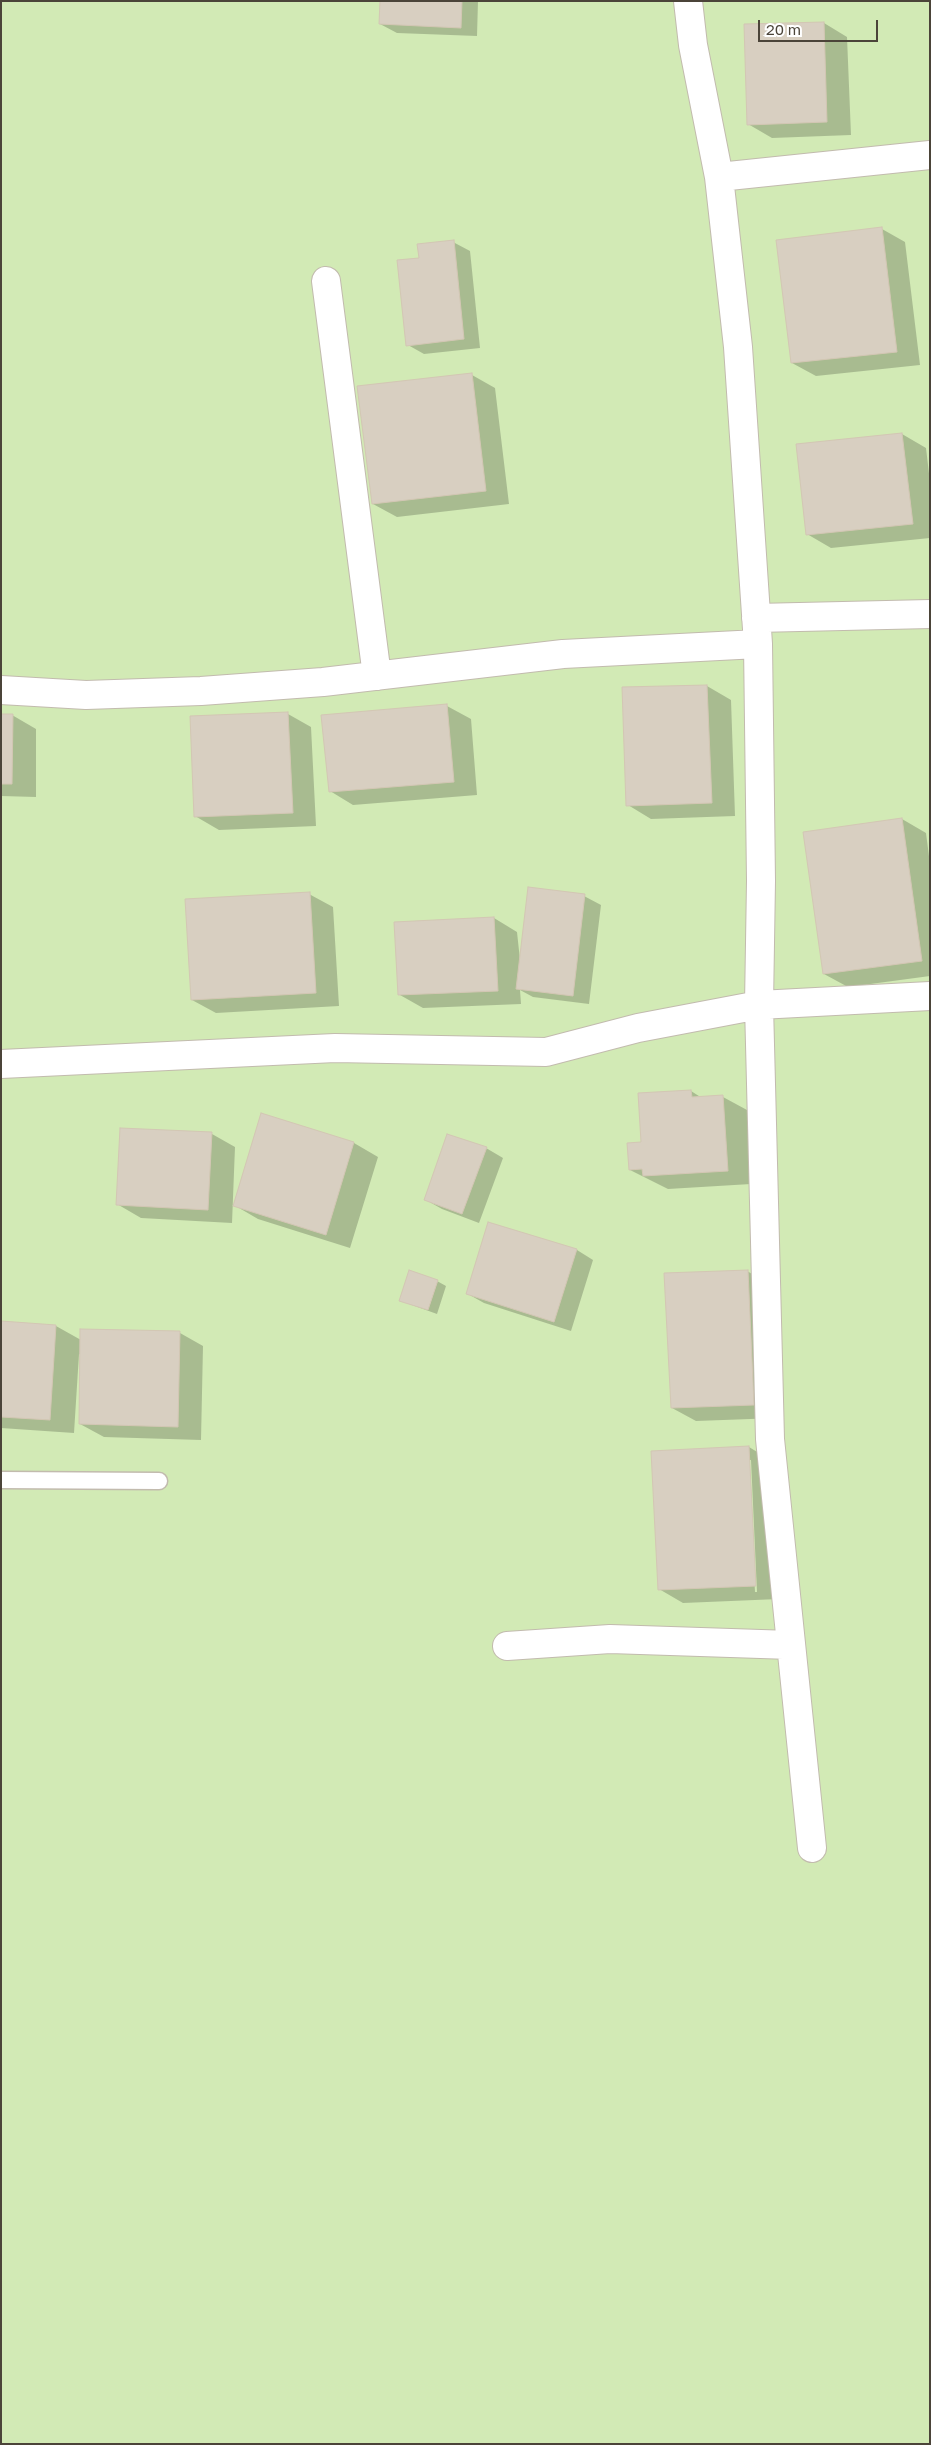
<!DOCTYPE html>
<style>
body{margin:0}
#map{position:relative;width:931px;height:2445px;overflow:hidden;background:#f6f3ec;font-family:"Golos Text",sans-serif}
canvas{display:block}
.frame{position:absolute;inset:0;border:2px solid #4b4439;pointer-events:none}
.scale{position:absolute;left:758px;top:20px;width:120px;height:22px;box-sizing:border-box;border:2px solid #4b4439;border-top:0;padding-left:6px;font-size:15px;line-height:18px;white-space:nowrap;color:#4b4439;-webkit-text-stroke:4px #fff;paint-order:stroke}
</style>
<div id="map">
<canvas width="931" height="2445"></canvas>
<div class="frame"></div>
<div class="scale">20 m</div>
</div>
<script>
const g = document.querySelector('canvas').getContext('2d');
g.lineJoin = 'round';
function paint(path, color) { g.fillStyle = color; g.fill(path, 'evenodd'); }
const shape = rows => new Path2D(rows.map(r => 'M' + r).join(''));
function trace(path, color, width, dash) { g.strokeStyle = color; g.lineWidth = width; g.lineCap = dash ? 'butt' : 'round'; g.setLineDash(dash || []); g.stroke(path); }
const green = shape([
 [1,1,930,1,930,2444,1,2444]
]);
const shadow = shape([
 [381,1,478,1,477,36,397,33,380,24],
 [824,23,847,37,851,135,772,138,748,124],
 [882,229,905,242,920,365,816,376,792,363],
 [453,242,470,251,480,348,424,354,408,345,420,259],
 [472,375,495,388,509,504,397,517,373,504],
 [902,434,926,448,930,482,930,538,831,548,807,534],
 [707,686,731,700,735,816,651,819,628,805],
 [447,706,471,719,477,795,353,805,330,791],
 [288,714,311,727,316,826,219,830,195,816],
 [1,715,12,715,36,729,36,797,1,796],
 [902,819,926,833,930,864,930,976,848,987,824,974],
 [309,894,333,907,339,1006,216,1013,192,1000],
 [584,896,601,905,589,1004,533,997,520,990,521,1004,423,1008,400,995,494,918,517,932,520,960],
 [691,1091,702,1098,723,1097,747,1110,751,1184,668,1189,630,1170,643,1144],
 [262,1115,354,1143,378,1157,350,1248,258,1219,234,1205],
 [212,1134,235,1147,232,1223,141,1218,117,1204],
 [486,1148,503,1158,479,1223,442,1209,426,1200],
 [489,1223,577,1250,593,1260,571,1331,484,1303,468,1294],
 [747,1271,771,1285,778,1418,696,1421,672,1408],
 [437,1281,446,1286,437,1314,401,1301],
 [1,1322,56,1326,81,1340,180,1333,203,1346,201,1440,104,1437,80,1424,81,1355,79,1354,74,1433,1,1428],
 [749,1447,772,1461,779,1599,683,1603,659,1589],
 [748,1460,751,1460,757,1592,755,1592]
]);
const building = shape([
 [380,1,462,1,461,28,379,24,380,1],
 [824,22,827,122,747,125,744,24,824,22],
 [882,227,897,352,791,363,776,240,882,227],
 [454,240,464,339,406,346,397,260,419,258,417,244,454,240],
 [472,373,486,491,372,504,357,386,472,373],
 [902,433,913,524,806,535,796,444,902,433],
 [707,685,712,803,626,806,622,687,707,685],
 [447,704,454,782,329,792,321,715,447,704],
 [288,712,293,813,194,817,190,716,288,712],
 [1,714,13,714,12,784,1,784,1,714],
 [902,818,922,961,823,974,803,832,902,818],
 [528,887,585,894,573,996,516,989,528,887],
 [310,892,316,993,191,1000,185,899,310,892],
 [494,917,498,991,398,995,394,922,494,917],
 [691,1090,692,1097,723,1095,728,1171,643,1176,642,1169,629,1170,627,1143,641,1142,638,1093,691,1090],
 [261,1113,354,1142,326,1235,233,1206,261,1113],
 [120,1128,212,1132,208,1210,116,1205,120,1128],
 [447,1134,487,1147,462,1214,424,1200,447,1134],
 [488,1222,577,1249,554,1322,466,1294,488,1222],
 [409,1270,438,1280,428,1310,399,1301,409,1270],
 [748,1270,754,1405,671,1408,664,1273,748,1270],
 [1,1321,56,1325,50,1420,1,1417,1,1321],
 [80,1329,180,1331,178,1427,79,1424,80,1329],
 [749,1446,756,1586,658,1590,651,1451,749,1446]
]);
const lane = shape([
 [1,1480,159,1481]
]);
const street = shape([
 [688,1,693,45,719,177,738,347,758,644,761,881,759,1005,770,1439,812,1848],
 [719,177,930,155],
 [326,281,377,676],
 [756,618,930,614],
 [1,690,86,695,201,691,323,682,563,654,758,644],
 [1,1064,335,1048,546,1052,638,1028,759,1005,930,996],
 [507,1646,610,1639,791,1645]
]);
paint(green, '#d2eab5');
paint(shadow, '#0003');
paint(building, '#d8cfc1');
trace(building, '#d3c7b4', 1);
trace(lane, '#c2bbae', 19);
trace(street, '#c2bbae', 30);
trace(lane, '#fff', 16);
trace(street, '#fff', 28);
</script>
